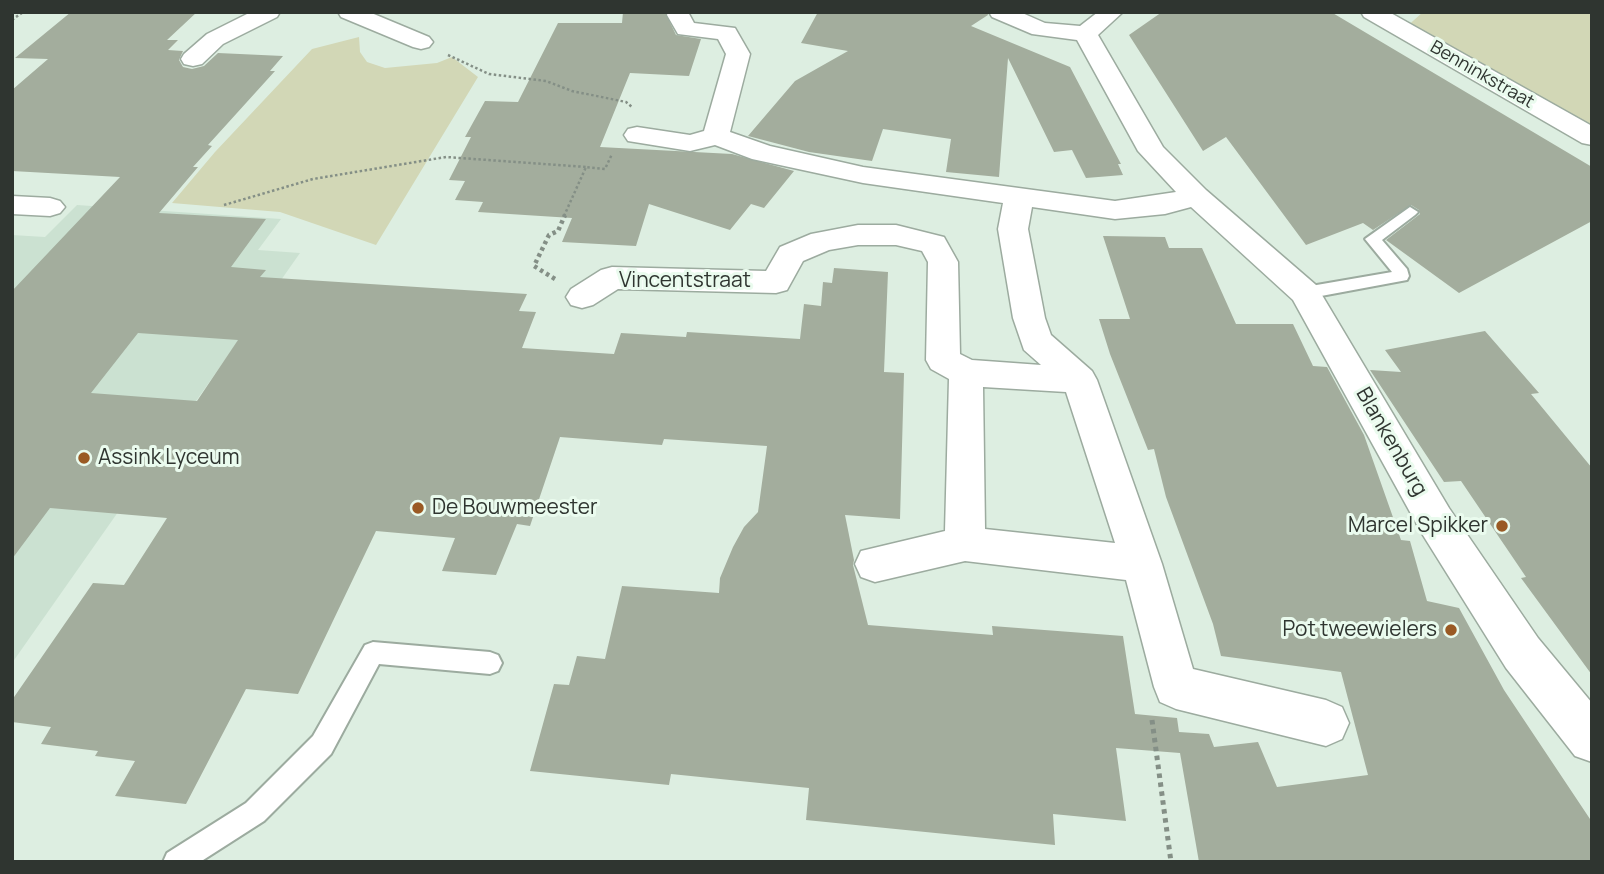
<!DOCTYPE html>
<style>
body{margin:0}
#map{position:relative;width:1604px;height:874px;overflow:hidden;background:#ddeee1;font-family:Manrope,sans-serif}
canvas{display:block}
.frame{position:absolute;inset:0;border:14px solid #2f3530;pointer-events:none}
</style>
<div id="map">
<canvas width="1604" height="874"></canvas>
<div class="frame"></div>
</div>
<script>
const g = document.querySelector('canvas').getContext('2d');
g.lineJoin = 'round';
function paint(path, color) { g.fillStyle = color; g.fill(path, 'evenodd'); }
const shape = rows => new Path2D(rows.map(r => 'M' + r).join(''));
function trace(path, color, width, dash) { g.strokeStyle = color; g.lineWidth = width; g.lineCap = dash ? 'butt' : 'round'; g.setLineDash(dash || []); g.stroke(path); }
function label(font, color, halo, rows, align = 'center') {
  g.font = font + ' Manrope,sans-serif'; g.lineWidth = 6; g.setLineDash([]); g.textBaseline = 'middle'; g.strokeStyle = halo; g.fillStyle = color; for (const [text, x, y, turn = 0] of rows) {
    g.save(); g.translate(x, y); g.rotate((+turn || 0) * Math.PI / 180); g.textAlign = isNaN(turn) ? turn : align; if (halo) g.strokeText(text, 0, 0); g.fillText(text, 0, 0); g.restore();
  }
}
const built = shape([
 [77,205,281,219,258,250,300,253,12,663,12,235,45,237]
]);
const green = shape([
 [1423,12,1592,12,1592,132,1404,29],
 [359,37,360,52,367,62,385,68,437,63,452,57,478,77,376,245,280,212,172,203,215,152,312,49]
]);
const building = shape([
 [71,12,197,12,167,40,178,40,168,50,183,51,179,60,183,67,192,69,204,66,218,53,283,56,270,71,275,71,208,145,212,146,193,167,198,167,159,213,266,219,231,267,266,270,260,277,527,294,519,311,536,312,522,348,614,354,621,333,686,337,687,332,800,339,804,304,821,306,823,282,832,283,834,268,888,272,884,372,904,373,900,519,845,515,854,560,853,565,868,625,993,635,992,626,1123,636,1135,714,1177,718,1179,732,1209,734,1214,747,1258,742,1277,787,1368,775,1341,672,1221,656,1213,624,1166,497,1154,449,1148,450,1110,354,1099,319,1130,319,1103,236,1165,237,1169,248,1202,248,1236,324,1293,324,1313,366,1327,367,1364,435,1401,540,1410,541,1427,601,1459,608,1504,690,1592,822,1592,862,1199,862,1180,753,1116,748,1126,821,1053,814,1055,845,806,820,809,788,671,774,669,785,530,771,554,684,569,685,577,656,605,659,622,586,719,593,720,578,733,547,744,527,758,512,767,446,664,439,662,445,560,437,530,526,517,524,496,575,442,571,455,538,376,531,298,694,246,689,186,804,115,796,135,761,95,756,98,751,41,744,51,727,12,722,12,700,93,583,124,585,167,518,50,508,12,559,12,291,120,177,12,171,12,90,48,59,15,58],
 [138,333,238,340,197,401,91,393],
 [623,12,665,12,676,35,701,39,689,76,630,73,600,147,732,154,794,171,764,208,751,204,730,230,649,204,636,246,562,242,572,218,478,212,483,202,455,200,465,181,449,180,471,137,465,137,485,101,518,102,558,23,622,23],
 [818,12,987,12,988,15,971,26,1070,67,1121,164,1118,164,1123,175,1086,178,1072,150,1054,152,1008,58,999,177,946,172,951,139,883,129,872,161,809,152,748,136,795,81,848,51,801,43],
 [1162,12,1331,12,1592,167,1592,221,1459,293,1386,240,1420,214,1419,210,1411,205,1373,230,1363,223,1306,245,1226,137,1203,151,1129,35],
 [1485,331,1539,393,1531,394,1592,468,1592,675,1521,578,1526,577,1461,481,1444,482,1370,370,1401,372,1385,350]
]);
const pathFar2 = shape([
 [12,20,23,12],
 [448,55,489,74,546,81,572,91,626,102,632,107],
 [224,205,313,179,446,157,586,167],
 [564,216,586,167,605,169,612,154]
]);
const pathFar1 = shape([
 [555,279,534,266,549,235,558,231,565,215]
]);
const path = shape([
 [1152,720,1171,862]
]);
const lane = shape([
 [1410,207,1418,212,1415,215,1382,240,1407,269,1409,276,1407,280,1305,299,1299,297,1297,293,1305,287,1392,272,1365,239,1410,207],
 [373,642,490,652,498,655,502,663,498,671,490,674,379,664,331,754,264,821,200,862,163,862,167,853,246,803,313,736,365,645,373,642]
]);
const street = shape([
 [251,12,280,12,277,17,223,44,202,64,193,66,184,64,181,59,184,54,207,34,251,12],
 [338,12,369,12,429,37,433,42,429,47,421,49,413,47,341,17,338,12],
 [668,12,688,12,694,23,735,28,750,54,730,132,770,146,863,167,1115,201,1176,192,1138,151,1077,40,1032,34,992,17,989,12,1020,12,1045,23,1080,26,1098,12,1123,12,1098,35,1163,147,1206,190,1316,285,1449,508,1538,638,1592,703,1592,762,1575,756,1506,668,1421,532,1293,300,1191,207,1165,214,1115,219,1032,207,1028,229,1045,318,1051,335,1092,371,1097,380,1162,564,1193,669,1326,700,1342,707,1349,723,1342,739,1326,746,1176,709,1160,702,1154,687,1126,580,965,561,875,582,861,577,855,564,861,551,945,531,949,379,931,369,926,360,928,262,922,251,896,245,858,245,829,250,803,261,787,290,776,293,618,289,593,305,582,308,571,305,566,297,571,289,601,270,612,267,766,271,780,247,811,234,858,225,896,225,944,237,958,262,960,354,972,360,1041,365,1024,350,1013,318,998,229,1003,203,863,183,752,159,715,145,690,151,628,141,624,135,628,129,637,127,690,135,704,131,726,54,718,39,678,34,667,15,668,12],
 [983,387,1066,392,1115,543,985,529,983,387],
 [1361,12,1389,12,1592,126,1592,145,1582,143,1364,17,1361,12],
 [12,196,50,198,60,201,65,207,60,213,50,216,12,214,12,196]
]);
const markers = [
 [84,458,7,"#9a5a24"],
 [418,508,7,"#9a5a24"],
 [1502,526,7,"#9a5a24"],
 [1451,630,7,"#9a5a24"]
];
const farStreetnames = [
 ["Benninkstraat",1482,75,30]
];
const streetNames = [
 ["Vincentstraat",685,281],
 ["Blankenburg",1391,442,60]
];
const poiNames = [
 ["Assink Lyceum",98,458],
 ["De Bouwmeester",432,508],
 ["Marcel Spikker",1488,526,"right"],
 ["Pot tweewielers",1437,630,"right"]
];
paint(built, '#cbe1d1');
paint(green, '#d2d7b6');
paint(building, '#a3ad9d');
trace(lane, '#9cab9f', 4);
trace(street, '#9cab9f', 3);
trace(pathFar2, '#848f86', 2.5, [2.5, 2.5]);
trace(pathFar1, '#848f86', 4.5, [3.5, 3.5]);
trace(path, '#848f86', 5, [4.5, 4.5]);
paint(lane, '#fff');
paint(street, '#fff');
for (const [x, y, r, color] of markers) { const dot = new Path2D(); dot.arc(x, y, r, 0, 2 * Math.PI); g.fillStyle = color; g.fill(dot); trace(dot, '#eafbee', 2.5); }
label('18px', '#2f3530', '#eafbee', farStreetnames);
label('21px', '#2f3530', '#eafbee', streetNames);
label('21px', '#2f3530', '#eafbee', poiNames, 'left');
</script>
